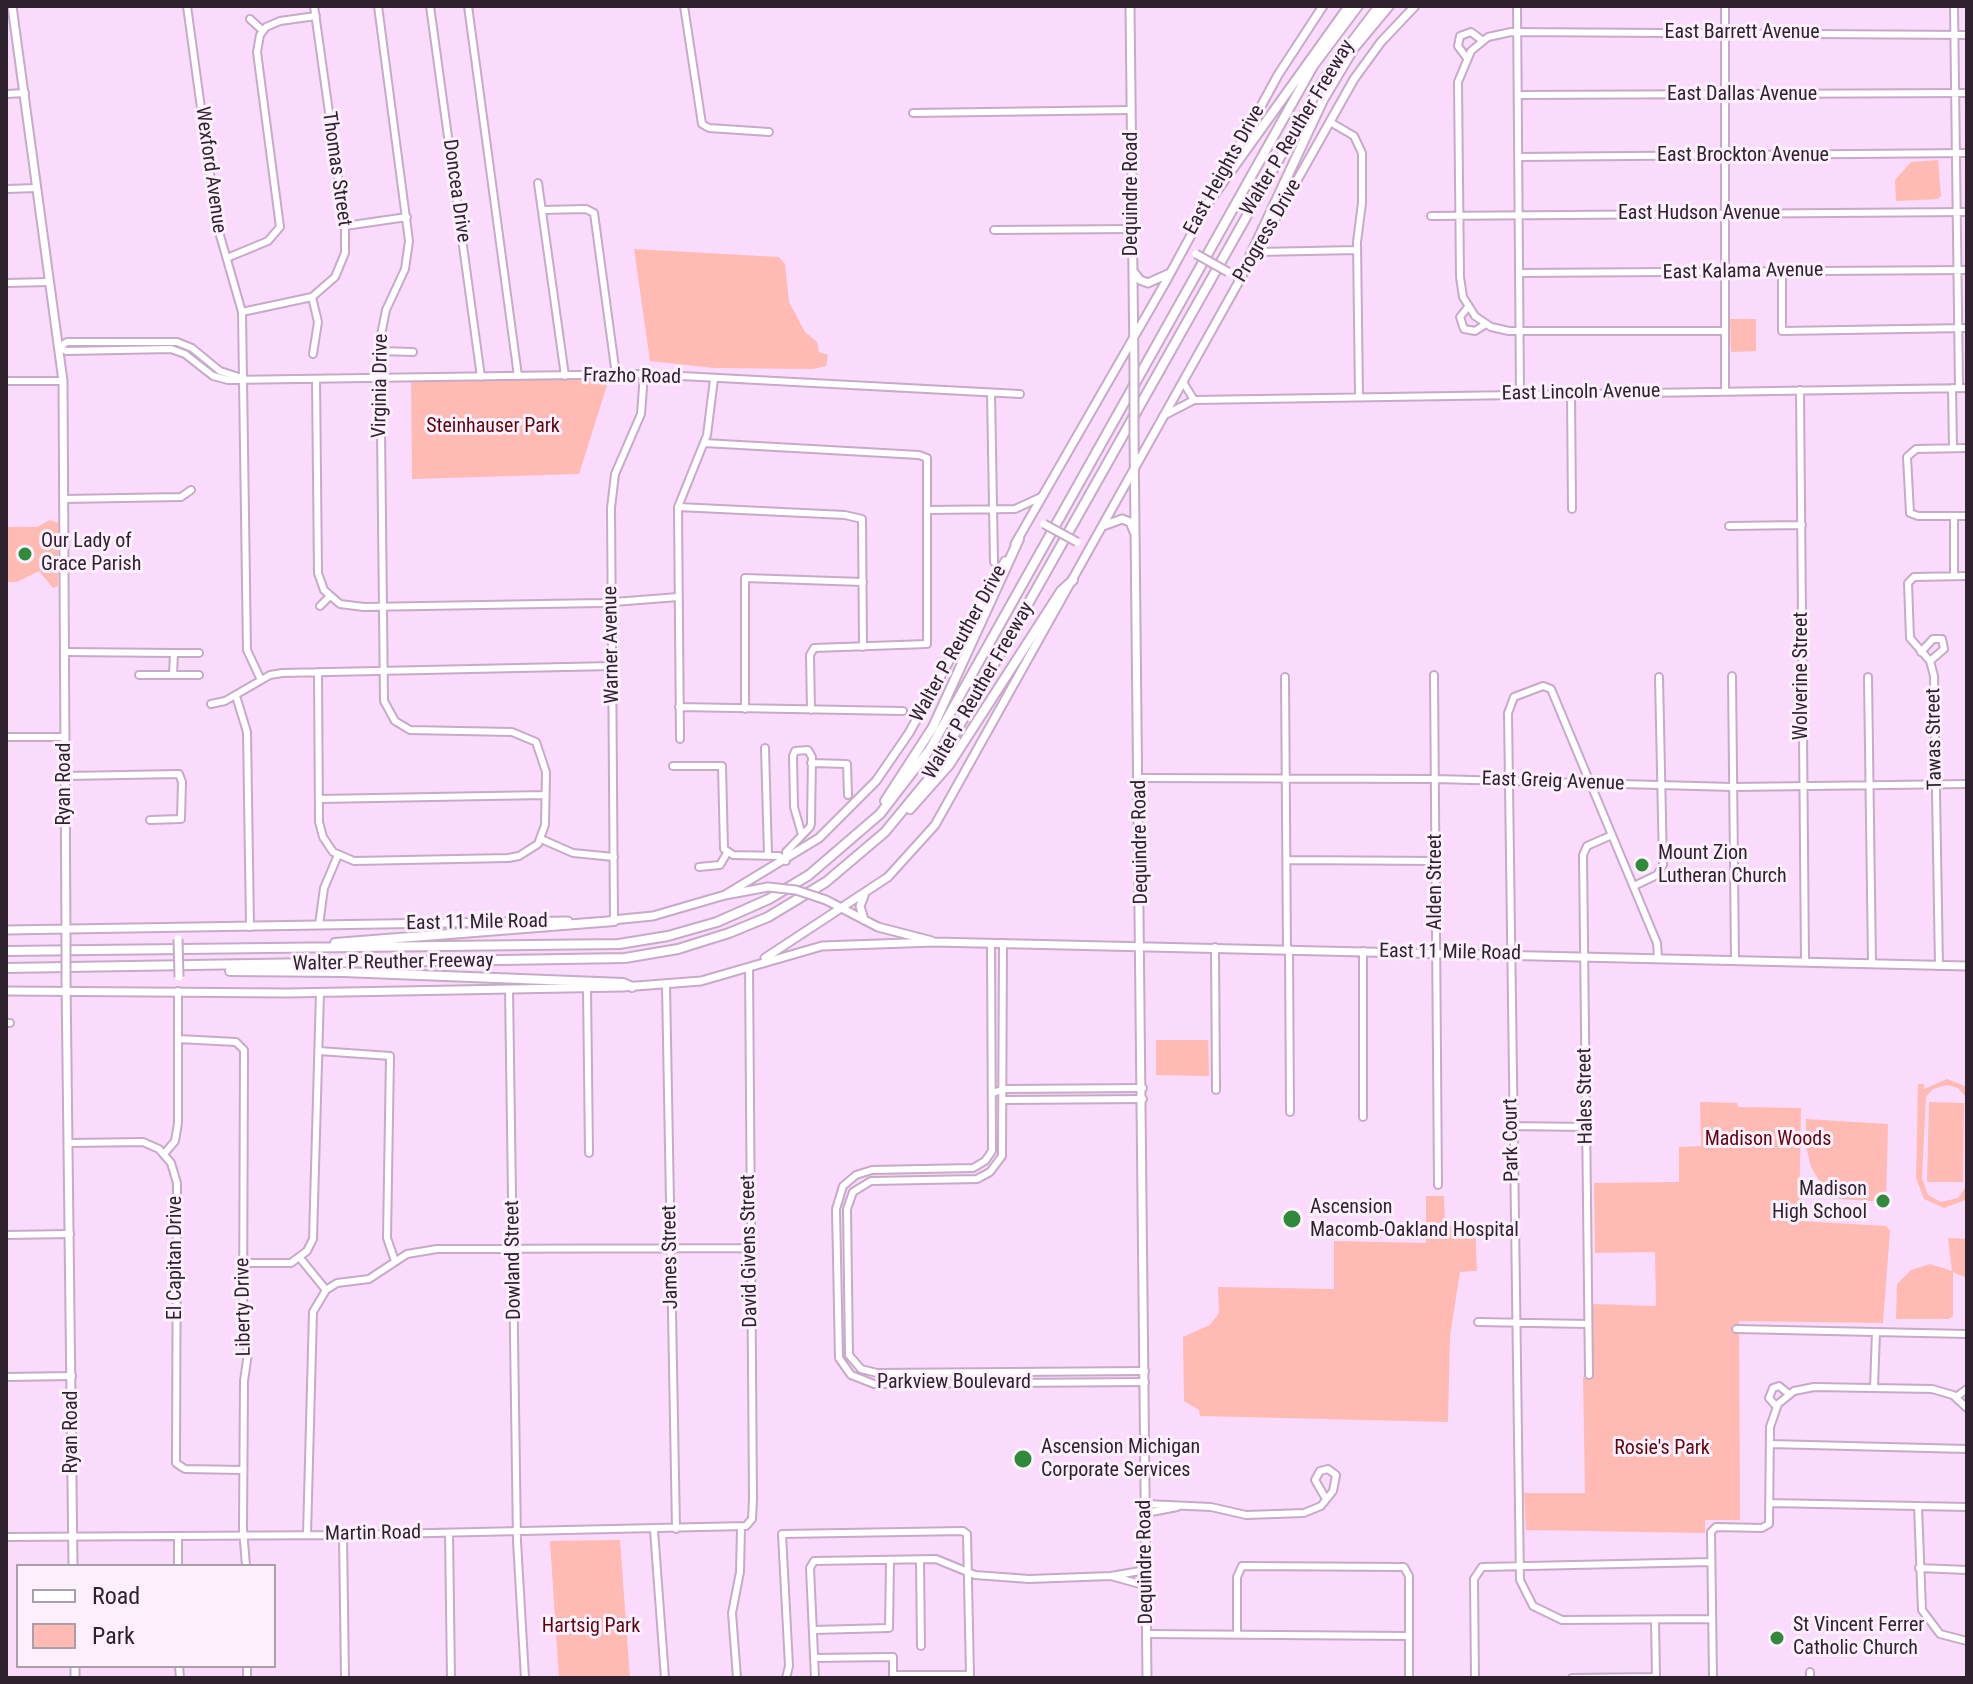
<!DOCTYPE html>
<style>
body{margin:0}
#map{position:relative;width:1973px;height:1684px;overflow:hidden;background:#fbdbfc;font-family:"Roboto Condensed",sans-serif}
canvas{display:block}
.frame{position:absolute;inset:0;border:8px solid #2e222e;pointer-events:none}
.legend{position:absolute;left:16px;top:1564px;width:260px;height:104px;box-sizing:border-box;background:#fcf0fd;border:2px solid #aa9eaa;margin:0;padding:10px 14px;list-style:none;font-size:24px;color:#2e222e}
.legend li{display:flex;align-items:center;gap:16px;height:40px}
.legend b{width:40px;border:2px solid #aa9eaa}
</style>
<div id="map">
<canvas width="1973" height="1684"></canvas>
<div class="frame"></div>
<ul class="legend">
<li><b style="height:10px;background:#fff"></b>Road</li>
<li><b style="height:22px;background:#ffbab4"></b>Park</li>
</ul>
</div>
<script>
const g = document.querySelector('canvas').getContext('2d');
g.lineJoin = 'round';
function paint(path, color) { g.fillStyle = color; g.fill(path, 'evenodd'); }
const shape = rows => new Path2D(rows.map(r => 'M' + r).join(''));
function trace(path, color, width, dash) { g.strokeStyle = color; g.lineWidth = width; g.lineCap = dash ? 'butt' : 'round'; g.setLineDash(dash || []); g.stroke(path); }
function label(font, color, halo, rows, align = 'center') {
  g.font = font + ' "Roboto Condensed",sans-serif'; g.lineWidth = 6; g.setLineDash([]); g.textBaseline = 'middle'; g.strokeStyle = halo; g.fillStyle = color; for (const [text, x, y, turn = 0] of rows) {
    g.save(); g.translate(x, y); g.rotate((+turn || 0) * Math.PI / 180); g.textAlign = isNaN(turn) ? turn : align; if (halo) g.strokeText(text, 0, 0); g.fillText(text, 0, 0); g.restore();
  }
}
const green = shape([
 [1938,160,1941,196,1938,199,1896,201,1895,180,1911,162],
 [634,249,779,257,785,264,789,302,805,332,817,342,819,352,828,355,826,366,813,369,714,368,650,361],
 [1730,319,1756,319,1756,351,1731,352],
 [609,379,579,474,412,479,411,381],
 [50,520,58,523,58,586,53,588,39,571,17,582,6,582,6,527,37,527],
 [1156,1040,1208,1040,1209,1076,1156,1075],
 [1947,1079,1967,1087,1967,1098,1958,1088,1947,1085,1933,1089,1926,1097,1922,1178,1928,1195,1941,1202,1958,1198,1967,1185,1965,1200,1944,1208,1924,1199,1916,1178,1918,1084,1924,1084,1924,1089],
 [1700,1102,1737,1103,1738,1107,1801,1108,1799,1221,1886,1226,1890,1231,1883,1323,1739,1321,1740,1520,1705,1520,1705,1533,1526,1530,1524,1493,1585,1493,1583,1377,1593,1378,1592,1304,1656,1306,1655,1252,1595,1253,1594,1183,1679,1182,1679,1147,1701,1146],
 [1929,1102,1964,1103,1963,1182,1927,1182],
 [1806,1119,1888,1124,1886,1202,1840,1199,1822,1185,1811,1167,1806,1146],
 [1426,1196,1444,1196,1445,1225,1475,1227,1477,1271,1460,1272,1450,1336,1448,1422,1200,1416,1199,1410,1184,1401,1183,1337,1210,1325,1219,1313,1218,1287,1334,1289,1334,1241,1426,1243],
 [1948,1238,1967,1239,1967,1278,1953,1272,1953,1316,1949,1319,1896,1319,1897,1284,1911,1270,1930,1264,1952,1271],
 [620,1540,630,1678,559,1678,550,1541]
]);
const minor = shape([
 [187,6,217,225,242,312,247,650,261,680],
 [430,6,481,377],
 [468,6,518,376],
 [684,6,702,124,709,128,769,132],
 [1517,6,1520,394],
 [1725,6,1725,391],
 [1954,6,1959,388],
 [250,19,262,30],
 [1466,57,1458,46,1460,36,1471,32,1483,41],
 [6,94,25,93],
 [1518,95,1967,93],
 [913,113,1131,110],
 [1330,122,1354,136,1362,153,1362,203,1357,242,1359,397],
 [1518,157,1967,153],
 [538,183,565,376],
 [6,189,37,188],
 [542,210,586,209,594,213,616,375],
 [1431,216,1967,212],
 [345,226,407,217],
 [994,230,1132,229],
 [1257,252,1357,250],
 [227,258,268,241,280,227,257,52,260,35,266,27,280,21,316,16],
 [1782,272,1782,331,1967,328],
 [1519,273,1967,270],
 [6,283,50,282],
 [312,297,318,322,313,354],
 [1468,307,1460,317,1464,329,1475,331,1486,324],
 [242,312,312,297,335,277,345,253,345,226,314,6],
 [1724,331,1509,331,1491,327,1475,316,1463,297,1460,277,1458,82,1471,51,1488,37,1511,32,1967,35],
 [59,347,66,351,171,349,185,354,213,376,228,380,644,374,1020,394],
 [59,347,67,342,177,342,192,348,220,371,245,379],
 [379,351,413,352],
 [316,379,318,573,324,590,340,604,364,607,601,603,678,597],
 [6,381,63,381],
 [1183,382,1194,400],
 [1952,388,1953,448],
 [1800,390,1805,962],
 [991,393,994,562],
 [1571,393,1572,509],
 [1163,416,1194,400,1967,388],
 [704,443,919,455,927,458,927,644,814,648,810,655,811,710],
 [1967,448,1916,449,1907,457,1910,513,1918,516,1967,516],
 [64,499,181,497,191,490],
 [678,507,845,515,862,519,863,647],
 [928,510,1015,509,1041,497],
 [1954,516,1954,576],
 [1729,526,1802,525],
 [320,606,330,596],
 [65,652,174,653,173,675],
 [1921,652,1933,639,1942,639,1944,649,1930,661],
 [174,653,199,653],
 [318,672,319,822,323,837,333,852,354,861,508,858,519,856,538,844,545,825,546,772,536,742,512,732,410,730,395,721,384,701,380,340,386,310,405,269,409,241,378,6],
 [139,675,199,675],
 [1434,675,1438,1185],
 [1732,676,1735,960],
 [1285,677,1287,949],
 [1868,677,1872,964],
 [236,696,247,732,250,927],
 [211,704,225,701,270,675,282,673,613,666],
 [679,707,903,711],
 [745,709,745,578,863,582],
 [6,737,65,737],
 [680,739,678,507,707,435,714,379],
 [765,748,768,855],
 [811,763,847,764,848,795],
 [673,766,722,766,724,849,733,855,779,856,786,861,786,852,810,827,811,824,812,757,808,750,795,751,793,756,794,807,802,835],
 [66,776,179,774,182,782,181,819,150,820],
 [1140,778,1435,779,1733,787,1967,784],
 [319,799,545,795],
 [541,839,573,853,614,857],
 [1287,860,1436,861],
 [699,867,720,865,727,853],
 [1634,886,1657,875,1663,865,1659,677],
 [614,921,611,508,615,474,641,414,644,374],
 [319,925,324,888,338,855],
 [991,943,992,1151,985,1161,973,1168,872,1170,856,1175,843,1186,836,1209,839,1358,851,1375,874,1384,1145,1382],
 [1003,943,1002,1156,990,1172,977,1179,871,1181,853,1192,847,1209,849,1355,861,1369,877,1373,1145,1371],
 [1215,947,1216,1090],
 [1289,949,1290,1112],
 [1363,951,1363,1117],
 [1658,958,1657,943,1551,689,1543,686,1514,697,1508,713,1520,1580,1533,1606,1562,1620,1712,1619],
 [1939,966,1934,676,1930,661,1910,638,1908,583,1914,577,1967,576],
 [666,985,676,1529],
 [587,988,589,1153],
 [509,989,517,1541,525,1678],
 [6,1023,10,1023],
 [178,1039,236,1042,244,1050,243,1326,248,1353,244,1381,243,1529,246,1566],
 [319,1051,390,1056,387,1238,395,1261],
 [993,1093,1004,1089,1143,1088],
 [1004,1100,1143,1099],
 [1512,1126,1586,1127],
 [69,1143,143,1142,159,1149,171,1163,177,1183,176,1463,185,1469,243,1470],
 [164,1154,175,1141,178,1123,178,991],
 [6,1235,70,1234],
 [300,1258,326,1290],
 [243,1263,291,1263,307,1251,313,1239,320,992],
 [1478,1322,1588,1324],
 [1736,1329,1967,1334],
 [1589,1375,1583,855,1587,846,1612,835],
 [6,1377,72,1376],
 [1874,1388,1876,1332],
 [1956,1397,1967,1389],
 [1776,1406,1769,1398,1773,1388,1779,1386,1789,1394],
 [1770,1444,1967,1449],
 [1770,1503,1967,1507],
 [1146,1504,1211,1507,1246,1515,1304,1513,1321,1506,1333,1491,1336,1475,1328,1469,1320,1471,1315,1480,1326,1499],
 [1918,1506,1922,1610,1940,1634,1967,1641],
 [1146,1513,1177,1507],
 [654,1530,665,1678],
 [449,1533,451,1678],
 [307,1535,313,1312,326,1290,337,1283,369,1279,407,1254,437,1249,750,1248],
 [343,1535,345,1678],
 [178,1536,178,1566],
 [6,1537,343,1535,746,1526,752,1519,753,1499,749,967],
 [920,1560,921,1646],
 [1919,1568,1967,1570],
 [1146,1570,1111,1576,1147,1586],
 [1655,1620,1656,1678],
 [813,1630,889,1628,890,1560],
 [1147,1634,1409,1636],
 [1237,1634,1237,1577,1242,1566,1404,1567,1409,1576,1409,1678],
 [179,1666,180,1678],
 [247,1666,247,1678],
 [1810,1672,1810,1678],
 [737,1678,732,1613,740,1572,741,1528],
 [786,1678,789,1666,782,1534,963,1531,967,1534,970,1675,893,1675,893,1657,814,1658],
 [815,1678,810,1568,814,1561,936,1559,975,1575,1029,1579,1111,1576],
 [1475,1678,1474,1579,1482,1567,1711,1562],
 [1572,1678,1656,1677],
 [1713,1678,1711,1532,1716,1527,1762,1528,1769,1524,1770,1427,1778,1404,1794,1391,1814,1387,1932,1389,1953,1395,1967,1408]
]);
const major = shape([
 [12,6,63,381,66,940],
 [1130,6,1134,367],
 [1251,262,1354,79,1381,42,1415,6],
 [1134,272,1140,280,1148,283,1170,273],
 [1134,434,1147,1678],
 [1103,526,1122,519,1130,522,1134,532],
 [1015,544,1165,283,1278,75,1323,6],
 [725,895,819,838,876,781,909,733,1005,561],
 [826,900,878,927,932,941],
 [612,920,653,916,725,895,768,887],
 [864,920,860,906,864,896],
 [6,930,568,921],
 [765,958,888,877,935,825,1242,276],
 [66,979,73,1566],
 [6,991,288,993,623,987,701,981,822,946,934,942,1967,966],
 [75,1666,75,1678]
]);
const highway = shape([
 [1210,200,1349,6],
 [1239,280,1323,100,1354,48,1389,6],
 [885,801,933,727,1019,539],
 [910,809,949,765,1061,591,1073,580],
 [335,943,614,921],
 [6,951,619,944,668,936,717,922,769,899,809,875,880,814,930,749,1313,66,1358,6],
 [6,968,625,958,678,949,729,933,768,917,826,882,885,832,931,776,1324,79,1379,6],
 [230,971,343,972,623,983,632,987]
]);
const majorBridge = shape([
 [1196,254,1228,272],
 [1134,367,1134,434],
 [1044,524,1077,542],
 [768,887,796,890,826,900],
 [178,939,179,977],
 [66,940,66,979]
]);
const markers = [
 [25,554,8,"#318a3a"],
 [1642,865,8,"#318a3a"],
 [1883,1201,8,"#318a3a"],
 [1292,1219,10,"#318a3a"],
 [1023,1459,10,"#318a3a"],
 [1777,1638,8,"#318a3a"]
];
const streetNames = [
 ["East Barrett Avenue",1742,33],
 ["East Dallas Avenue",1742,95],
 ["Walter P Reuther Freeway",1298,128,-59],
 ["East Brockton Avenue",1743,156],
 ["Thomas Street",336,169,82],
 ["Wexford Avenue",210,170,82],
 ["East Heights Drive",1225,170,-61],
 ["Doncea Drive",456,191,82],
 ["Dequindre Road",1132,194,-90],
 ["East Hudson Avenue",1699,214],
 ["Progress Drive",1268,231,-60],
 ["East Kalama Avenue",1743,272,-1],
 ["Frazho Road",632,377,1],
 ["Virginia Drive",381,386,-89],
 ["East Lincoln Avenue",1581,393,-1],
 ["Walter P Reuther Drive",959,644,-61],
 ["Warner Avenue",612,645,-91],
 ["Wolverine Street",1802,676,-90],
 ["Walter P Reuther Freeway",979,691,-60],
 ["Tawas Street",1935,739,-91],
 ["East Greig Avenue",1553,782,2],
 ["Ryan Road",65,784,-90],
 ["Dequindre Road",1141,842,-91],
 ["Alden Street",1436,882,-90],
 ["East 11 Mile Road",477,923,-1],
 ["East 11 Mile Road",1450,953,1],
 ["Walter P Reuther Freeway",393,963,-1],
 ["Hales Street",1586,1096,-91],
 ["Park Court",1512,1140,-91],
 ["David Givens Street",750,1251,-91],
 ["James Street",671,1257,-91],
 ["El Capitan Drive",176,1258,-90],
 ["Dowland Street",514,1260,-91],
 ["Liberty Drive",244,1307,-91],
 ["Parkview Boulevard",954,1383],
 ["Ryan Road",72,1432,-90],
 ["Martin Road",373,1534,-1],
 ["Dequindre Road",1146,1562,-91]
];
const parkNames = [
 ["Steinhauser Park",493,427],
 ["Madison Woods",1768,1140],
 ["Rosie's Park",1662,1449],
 ["Hartsig Park",591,1627]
];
const poiNames = [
 ["Our Lady of",41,542],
 ["Grace Parish",41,565],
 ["Mount Zion",1658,854],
 ["Lutheran Church",1658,877],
 ["Madison",1867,1190,"right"],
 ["High School",1867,1213,"right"],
 ["Ascension",1310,1208],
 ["Macomb-Oakland Hospital",1310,1231],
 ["Ascension Michigan",1041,1448],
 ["Corporate Services",1041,1471],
 ["St Vincent Ferrer",1793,1626],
 ["Catholic Church",1793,1649]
];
paint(green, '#ffbab4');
trace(minor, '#c7a9c8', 10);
trace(major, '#c7a9c8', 11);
trace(highway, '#c7a9c8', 12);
trace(minor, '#fff', 6);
trace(major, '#fff', 7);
trace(highway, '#fff', 8);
trace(majorBridge, '#c7a9c8', 11, []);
trace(majorBridge, '#fff', 7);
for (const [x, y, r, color] of markers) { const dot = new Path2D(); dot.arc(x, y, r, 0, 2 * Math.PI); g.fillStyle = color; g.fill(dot); trace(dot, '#fcf0fd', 3); }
label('20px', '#2e222e', '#fcf0fd', streetNames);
label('20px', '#5e040b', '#fcf0fd', parkNames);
label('20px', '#2e222e', '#fcf0fd', poiNames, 'left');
</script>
